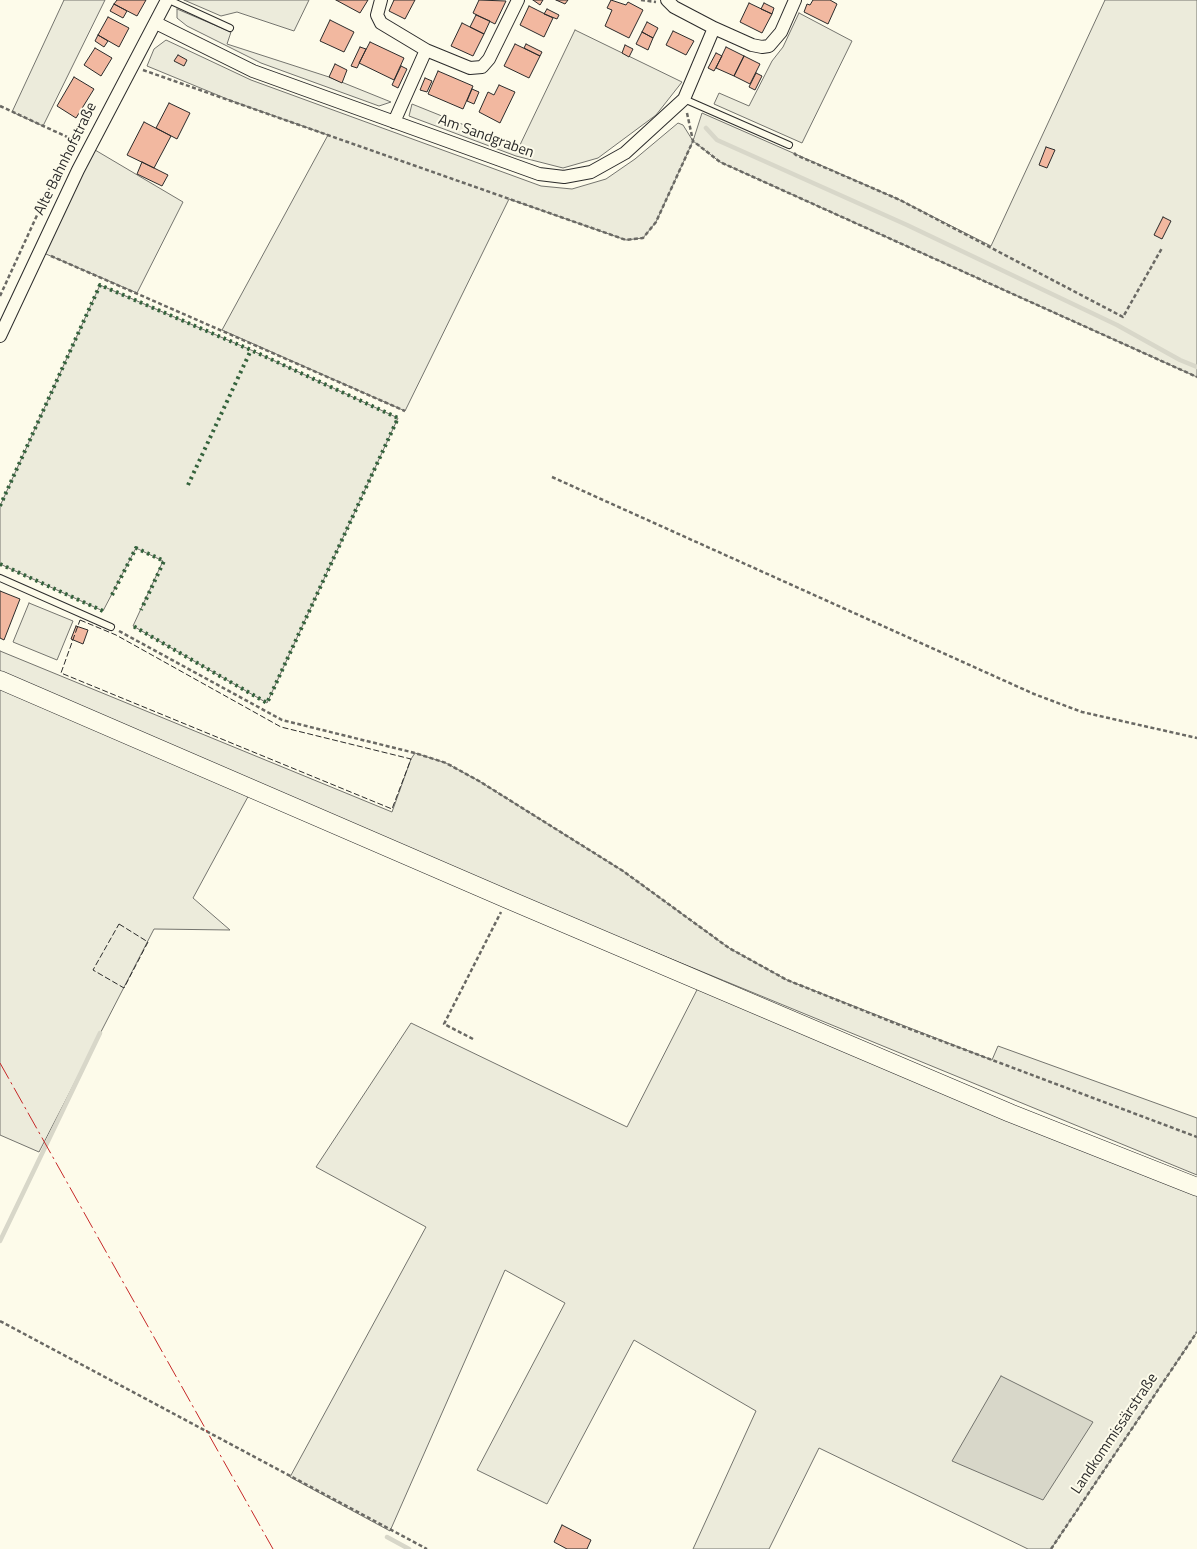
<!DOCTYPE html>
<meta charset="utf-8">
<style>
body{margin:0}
canvas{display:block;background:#fdfbea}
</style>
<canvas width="1197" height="1549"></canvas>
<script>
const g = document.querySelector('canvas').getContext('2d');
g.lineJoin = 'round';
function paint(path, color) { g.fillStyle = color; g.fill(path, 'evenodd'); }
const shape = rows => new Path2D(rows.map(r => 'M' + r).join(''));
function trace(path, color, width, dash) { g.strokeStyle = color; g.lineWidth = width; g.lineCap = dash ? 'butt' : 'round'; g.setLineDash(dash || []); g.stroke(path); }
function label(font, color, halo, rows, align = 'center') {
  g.font = font + ' "Titillium Web",sans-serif'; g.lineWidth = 4; g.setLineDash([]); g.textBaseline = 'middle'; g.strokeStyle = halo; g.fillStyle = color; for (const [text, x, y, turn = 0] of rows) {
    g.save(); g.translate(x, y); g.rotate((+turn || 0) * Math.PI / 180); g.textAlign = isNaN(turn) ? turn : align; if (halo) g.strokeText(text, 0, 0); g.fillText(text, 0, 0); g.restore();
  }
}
const green = shape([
 [64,0,105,0,43,126,12,112,64,0],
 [184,0,309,0,294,31,237,12,221,16,184,0],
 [1105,0,1197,0,1197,377,720,162,693,141,656,222,643,238,626,240,509,199,405,411,222,330,328,135,232,101,147,66,154,49,166,40,251,80,541,186,572,189,606,179,635,159,678,123,683,125,693,141,702,113,900,200,991,246,1105,0],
 [177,9,231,32,227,44,329,77,391,102,379,106,261,63,187,26,177,18,177,9],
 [799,13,852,41,802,143,714,104,719,93,749,106,772,61,783,47,799,13],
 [575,30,682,82,656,115,598,158,563,168,516,156,409,116,412,104,519,147,575,30],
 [90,147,183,202,137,293,39,251,90,147],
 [100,285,251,350,398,418,267,703,133,626,163,561,136,548,103,611,0,564,0,506,100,285],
 [29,603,73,621,57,660,13,642,29,603],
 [0,651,392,812,411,759,415,753,446,763,479,781,623,871,729,948,787,980,992,1060,998,1046,1197,1118,1197,1175,250,786,0,674,0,651],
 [0,679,250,793,193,898,230,930,154,929,39,1152,0,1135,0,679],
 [701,982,1197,1187,1197,1332,1051,1549,1028,1549,819,1448,769,1549,693,1549,756,1411,634,1340,547,1504,477,1470,565,1303,505,1270,390,1531,290,1477,426,1227,316,1167,411,1023,627,1127,701,982]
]);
const water = shape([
 [1001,1376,1093,1422,1043,1500,952,1461,1001,1376]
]);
const stream = shape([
 [706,128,717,140,907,225,1117,325,1180,360,1197,367],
 [0,1241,100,1033],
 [387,1537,409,1549]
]);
const building = shape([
 [117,0,146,0,137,16,114,4,117,0],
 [336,0,368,0,360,13,336,0],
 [394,0,415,0,405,19,389,11,394,0],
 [479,0,506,1,495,24,473,13,479,0],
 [533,0,543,0,540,5,533,0],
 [556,0,568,0,565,4,556,0],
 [611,0,626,5,628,2,643,10,629,38,605,26,612,10,607,8,611,0],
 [813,0,830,0,837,4,828,24,804,12,807,4,810,5,813,0],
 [749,3,772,14,762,33,740,22,749,3],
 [764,3,774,8,772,14,761,9,764,3],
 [114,4,127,11,123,18,110,11,114,4],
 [529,6,553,18,544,37,520,25,529,6],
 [547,9,559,15,557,19,544,14,547,9],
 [476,15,490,21,484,34,470,27,476,15],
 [108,17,129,28,119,47,98,35,108,17],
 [330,20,354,32,344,52,320,41,330,20],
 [647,22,658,28,653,38,642,32,647,22],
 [462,23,484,34,473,56,451,46,462,23],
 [673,31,694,41,686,55,666,45,673,31],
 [642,32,653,38,648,50,636,44,642,32],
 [98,35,108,41,104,47,95,41,98,35],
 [370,42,404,58,394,80,359,63,370,42],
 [515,44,540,56,529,78,504,66,515,44],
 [526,44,542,52,540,56,524,48,526,44],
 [625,45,633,49,629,57,622,53,625,45],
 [360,47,366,49,357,68,351,66,360,47],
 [726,47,744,56,734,76,716,68,726,47],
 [95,48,112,58,101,76,84,65,95,48],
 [716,53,722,56,714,71,708,68,716,53],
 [178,55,187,60,184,66,174,61,178,55],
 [744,56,760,64,750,84,734,76,744,56],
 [335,64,347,70,342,83,329,77,335,64],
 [401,66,407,69,398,88,392,85,401,66],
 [438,71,473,86,463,109,428,94,438,71],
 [756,73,762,76,755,90,749,87,756,73],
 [74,77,94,89,76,118,57,106,74,77],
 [425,78,432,81,427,92,420,90,425,78],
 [499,85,515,92,500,123,479,112,488,92,494,95,499,85],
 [472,89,479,92,474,104,467,101,472,89],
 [169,103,190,113,177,139,156,128,169,103],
 [144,122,171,136,154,168,127,155,144,122],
 [1046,147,1055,150,1047,168,1039,165,1046,147],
 [142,162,168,175,162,186,137,174,142,162],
 [1163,217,1171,221,1162,239,1154,235,1163,217],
 [0,591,20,599,4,640,0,638,0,591],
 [76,626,88,630,83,644,71,639,76,626],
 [562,1525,591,1540,587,1549,567,1549,554,1542,562,1525]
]);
const path = shape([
 [641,0,656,2],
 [143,70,626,240,643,238,656,222,693,141],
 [0,106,78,142],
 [687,113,693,141,720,162,1197,377],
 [794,153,796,155,900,200,1123,317,1162,248],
 [51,256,405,411],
 [0,296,72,139],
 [552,477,1034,694,1082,712,1197,738],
 [119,631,282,720,415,753,446,763,479,781,623,871,729,948,787,980,907,1028,1197,1137],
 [473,1039,444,1024,501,912],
 [0,1321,427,1549],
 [1051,1549,1197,1332]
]);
const lane = shape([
 [169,0,230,28],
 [684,99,789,145],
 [0,578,111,627]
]);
const street = shape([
 [381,0,377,15,381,23,426,50,394,122],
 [156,23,253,71,539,174,564,177,591,172,625,153,684,99,714,28,674,7,667,0],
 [714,28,752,45,762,47,769,46,781,32,795,0],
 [426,50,470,68,482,67,489,59,518,0],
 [0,336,78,170,167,0]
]);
const secondary = shape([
 [0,680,507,899,1010,1113,1197,1187]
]);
const hedge = shape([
 [188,485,251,350],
 [0,506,100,285,251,350,398,418,267,703,133,626],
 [0,564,103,611],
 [112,595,136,548,164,561,141,610]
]);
const fence = shape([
 [80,620,116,635,281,727,411,759,392,809,61,673,80,620],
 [119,924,148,942,124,988,93,970,119,924]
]);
const power = shape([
 [0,1063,273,1549]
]);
const streetNames = [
 ["Am Sandgraben",486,137,20],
 ["Alte Bahnhofstraße",66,159,-64],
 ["Landkommissärstraße",1115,1434,-56]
];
paint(green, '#ecebdb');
trace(green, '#74746e', 1);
paint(water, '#d8d7c9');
trace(water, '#74746e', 1);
trace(stream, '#d8d7c9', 4.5);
paint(building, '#f2b8a0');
trace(building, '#2b2b2b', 1);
trace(lane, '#2b2b2b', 8);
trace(street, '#2b2b2b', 14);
trace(secondary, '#2b2b2b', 19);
trace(path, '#6a6964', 2.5, [4, 2.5]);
trace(lane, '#fdfbea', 6);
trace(street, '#fdfbea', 12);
trace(secondary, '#fdfbea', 18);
trace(hedge, '#34623c', 4, [2.5, 4]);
trace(fence, '#2b2b2b', 1, [6, 2.5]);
trace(power, '#c62828', 1, [18, 4, 2.5, 4]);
label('15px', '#2b2b2b', '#fdfbea', streetNames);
</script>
